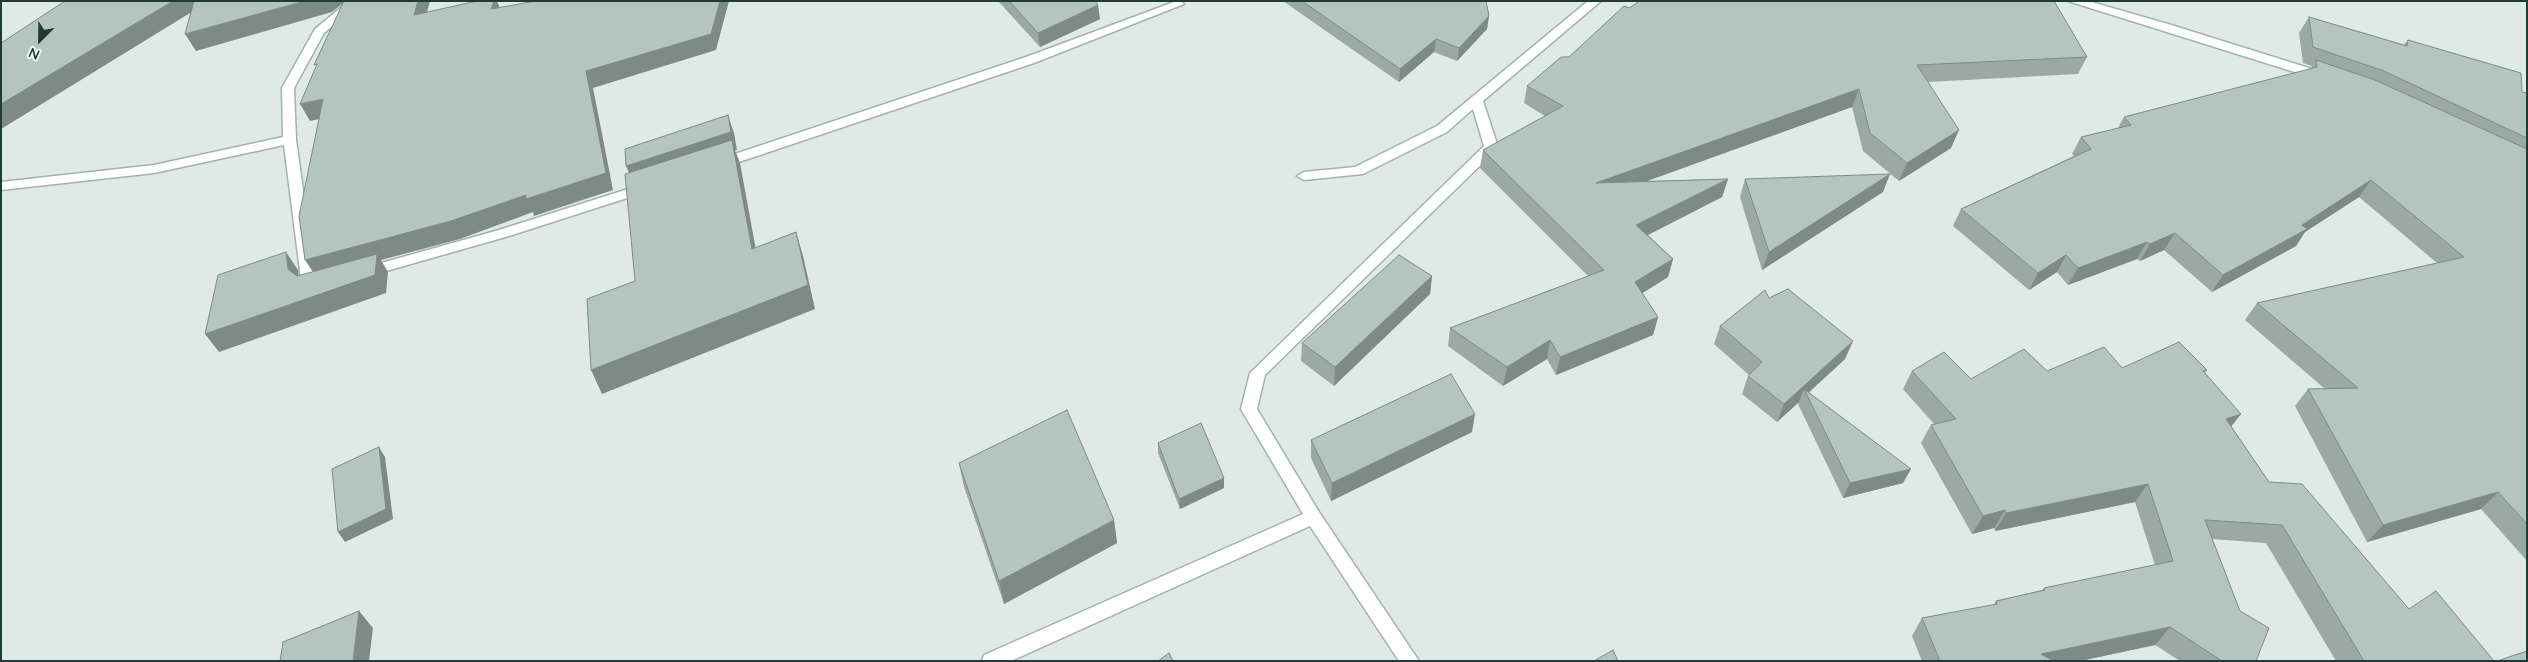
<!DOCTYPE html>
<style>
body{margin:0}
#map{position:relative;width:2528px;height:662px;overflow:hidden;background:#dfeae6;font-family:Quicksand,sans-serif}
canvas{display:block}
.frame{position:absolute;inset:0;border:2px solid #203a36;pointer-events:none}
.north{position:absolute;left:15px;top:15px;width:50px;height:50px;-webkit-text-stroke:4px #eff7f4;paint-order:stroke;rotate:203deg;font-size:14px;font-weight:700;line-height:20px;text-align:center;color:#203a36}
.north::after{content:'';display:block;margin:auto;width:18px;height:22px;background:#203a36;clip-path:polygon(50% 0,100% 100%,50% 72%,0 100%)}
</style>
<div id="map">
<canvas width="2528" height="662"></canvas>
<div class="frame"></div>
<div class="north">N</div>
</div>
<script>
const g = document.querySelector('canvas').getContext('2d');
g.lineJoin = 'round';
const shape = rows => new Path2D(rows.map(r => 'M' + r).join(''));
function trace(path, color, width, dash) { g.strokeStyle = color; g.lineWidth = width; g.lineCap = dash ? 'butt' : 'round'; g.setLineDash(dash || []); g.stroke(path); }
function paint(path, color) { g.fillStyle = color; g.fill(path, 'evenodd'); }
const street = shape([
 [349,1,362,1,324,33,294,88,296,140,316,281,321,286,319,290,309,292,302,287,284,145,154,173,1,190,1,182,154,165,283,137,282,88,315,29,349,1],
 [1588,1,1601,1,1483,101,1498,147,1496,150,1265,375,1257,409,1319,512,1419,661,1399,661,1310,526,1011,661,982,661,984,655,1303,514,1241,409,1250,373,1484,146,1473,109,1447,132,1363,174,1304,180,1297,176,1304,172,1355,167,1437,126,1588,1],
 [1174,2,1182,2,1184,4,1034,63,724,167,714,167,712,164,714,161,1026,57,1174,2],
 [647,183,654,187,652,190,509,236,365,277,358,272,360,269,499,230,647,183]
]);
const secondary = shape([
 [2068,1,2088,1,2168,24,2328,74,2330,77,2324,81,2320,80,2068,1]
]);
const wall = shape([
 [998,1,1095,1,1100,19,1040,47],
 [1283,1,1486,1,1489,16,1487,29,1457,61,1434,52,1399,82],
 [1629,8,2087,57,2078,74,1928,82,1951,148,1899,181,1863,151,1852,107,1646,181,1728,179,1722,197,1648,235,1673,259,1668,277,1642,293,1658,317,1653,335,1556,375,1547,359,1503,386,1448,346,1450,328,1588,276,1480,168,1483,150,1545,116,1524,103,1527,86,1569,57],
 [2309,17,2404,45,2408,40,2522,92,2527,93,2527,561,2481,509,2367,542,2295,406,2308,389,2325,389,2245,320,2257,303,2437,263,2359,197,2305,232,2296,246,2212,292,2164,250,2140,261,2137,259,2068,285,2057,272,2029,290,1953,226,1961,209,2074,156,2072,154,2081,137,2118,128,2124,117,2310,69,2312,66,2303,63,2299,33],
 [1745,179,1883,192,1762,270,1740,197],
 [1432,276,1430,294,1334,386,1301,361,1302,343],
 [1769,298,1845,359,1808,393,1903,483,1843,498,1798,404,1799,402,1777,422,1742,394,1748,376,1749,375,1714,344,1720,326],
 [2122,368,2207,370,2205,373,2241,414,2231,426,2269,482,2409,609,2494,661,2336,661,2266,543,2212,539,2256,661,2180,661,2155,645,2080,661,1922,661,1912,636,1922,618,1994,605,1996,601,2042,590,2044,588,2155,565,2135,502,1995,531,1994,528,1972,534,1921,443,1931,425,1934,424,1903,389,1912,371,1971,379,2047,371],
 [1472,432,1331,501,1311,458,1311,440],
 [1158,443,1224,488,1180,509,1158,453],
 [959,463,1114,520,1117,543,1004,604,964,487]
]);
const shadedWall = shape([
 [173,1,207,1,208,2,1,129,1,104],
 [305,1,346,1,332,12,196,51,185,34],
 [418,1,430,1,422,31,414,15],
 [494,1,497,1,502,14,491,9],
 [720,1,729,1,716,50,593,88,613,190,534,216,533,212,460,239,381,260,388,272,386,293,219,352,205,334,317,278,305,260,586,71],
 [1098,5,1100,19,1040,47,1038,33],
 [1489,16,1487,29,1457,61,1459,48],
 [1436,39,1434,52,1399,82,1400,69],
 [1859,89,1852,107,1592,201,1596,183],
 [323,99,333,116,310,121,300,104],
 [728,115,734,133,737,150,735,150,740,163,760,272,634,184,626,166],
 [1959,130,1951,148,1899,181,1907,163],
 [1890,174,1883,192,1762,270,1769,252],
 [1728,179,1722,197,1632,243,1636,225],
 [2371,180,2359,197,2305,232,2296,246,2212,292,2223,275,2302,225],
 [796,232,803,256,815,309,602,394,591,370],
 [2175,233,2164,250,2140,261,2150,244],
 [2147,242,2137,259,2068,285,2078,268],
 [286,252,298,270,300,287,288,269],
 [2066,255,2057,272,2029,290,2038,273],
 [1673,259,1668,277,1630,301,1635,282],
 [1432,276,1430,294,1334,386,1335,367],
 [1658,317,1653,335,1556,375,1560,357],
 [1550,340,1547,359,1503,386,1507,367],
 [1853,341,1845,359,1806,395,1804,389,1799,402,1777,422,1784,404],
 [1475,414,1472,432,1331,501,1332,483],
 [2241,414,2227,432,2226,419],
 [379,447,385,457,393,519,345,542,338,532],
 [1911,469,1903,483,1843,498,1850,483],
 [1224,478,1224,488,1180,509,1179,499],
 [2148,484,2135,502,1995,531,2006,513],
 [2498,492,2481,509,2367,542,2383,525],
 [2005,510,1994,528,1972,534,1983,516],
 [1114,520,1117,543,1004,604,999,581],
 [359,611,373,628,369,661,353,661],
 [2170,627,2155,645,2080,661,2036,661,2041,654]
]);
const building = shape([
 [65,1,173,1,1,104,1,43,65,1],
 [194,1,305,1,185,34,194,1],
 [344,1,418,1,414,15,477,1,494,1,491,9,536,1,720,1,711,34,586,71,606,173,526,199,526,195,451,221,305,260,299,216,323,99,300,104,317,64,314,65,344,1],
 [1009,1,1095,1,1098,5,1038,33,1009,1],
 [1302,1,1486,1,1489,16,1459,48,1436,39,1400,69,1302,1],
 [1640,1,2054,1,2087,57,1917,65,1959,130,1907,163,1870,133,1859,89,1596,183,1728,179,1636,225,1673,259,1635,282,1658,317,1560,357,1550,340,1507,367,1450,328,1604,270,1483,150,1563,106,1527,86,1561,57,1569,57,1624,6,1629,8,1640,1],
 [2309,17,2407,46,2408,40,2521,73,2522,92,2527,93,2527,138,2384,71,2313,47,2309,17],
 [2316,60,2375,80,2527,149,2527,524,2498,492,2383,525,2308,389,2358,388,2257,303,2464,257,2371,180,2302,225,2307,229,2223,275,2175,233,2150,244,2147,242,2078,268,2066,255,2038,273,1961,209,2091,149,2081,137,2131,125,2124,117,2317,67,2316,60],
 [728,115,731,132,626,166,625,149,728,115],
 [732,140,752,249,796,232,808,285,591,370,587,299,635,281,625,174,732,140],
 [1890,174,1769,252,1745,179,1890,174],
 [286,252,288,269,297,276,377,254,375,275,205,334,218,275,286,252],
 [1399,255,1432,276,1335,367,1302,343,1399,255],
 [1788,289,1853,341,1784,404,1748,376,1762,362,1720,326,1765,290,1769,298,1788,289],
 [2179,342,2207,370,2203,371,2241,414,2226,419,2269,482,2302,484,2409,609,2436,591,2494,661,2364,661,2282,525,2205,520,2240,611,2269,628,2256,661,2222,661,2170,627,2041,654,2053,661,1940,661,1922,618,1997,604,1996,601,2045,590,2044,588,2173,561,2148,484,2006,513,2005,510,1983,516,1931,425,1956,419,1912,371,1944,352,1971,379,2024,349,2047,371,2104,347,2122,368,2179,342],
 [1451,374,1475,414,1332,483,1311,440,1451,374],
 [1804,389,1911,469,1850,483,1804,389],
 [1067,410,1114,520,999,581,959,463,1067,410],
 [1201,423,1224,478,1179,499,1158,443,1201,423],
 [379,447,386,509,338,532,332,469,379,447],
 [359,611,353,661,280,661,283,642,359,611],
 [1613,650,1618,661,1594,661,1613,650],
 [2527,651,2527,661,2497,661,2527,651],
 [1169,653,1173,661,1158,661,1169,653]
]);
trace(street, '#a2b2ae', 3);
trace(secondary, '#9eb6b0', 3);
paint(street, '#fff');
paint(secondary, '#fff');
paint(wall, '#9ba9a5');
paint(shadedWall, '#7e8a86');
paint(building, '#b4c5c0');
trace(building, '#7e8a86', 1);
</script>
